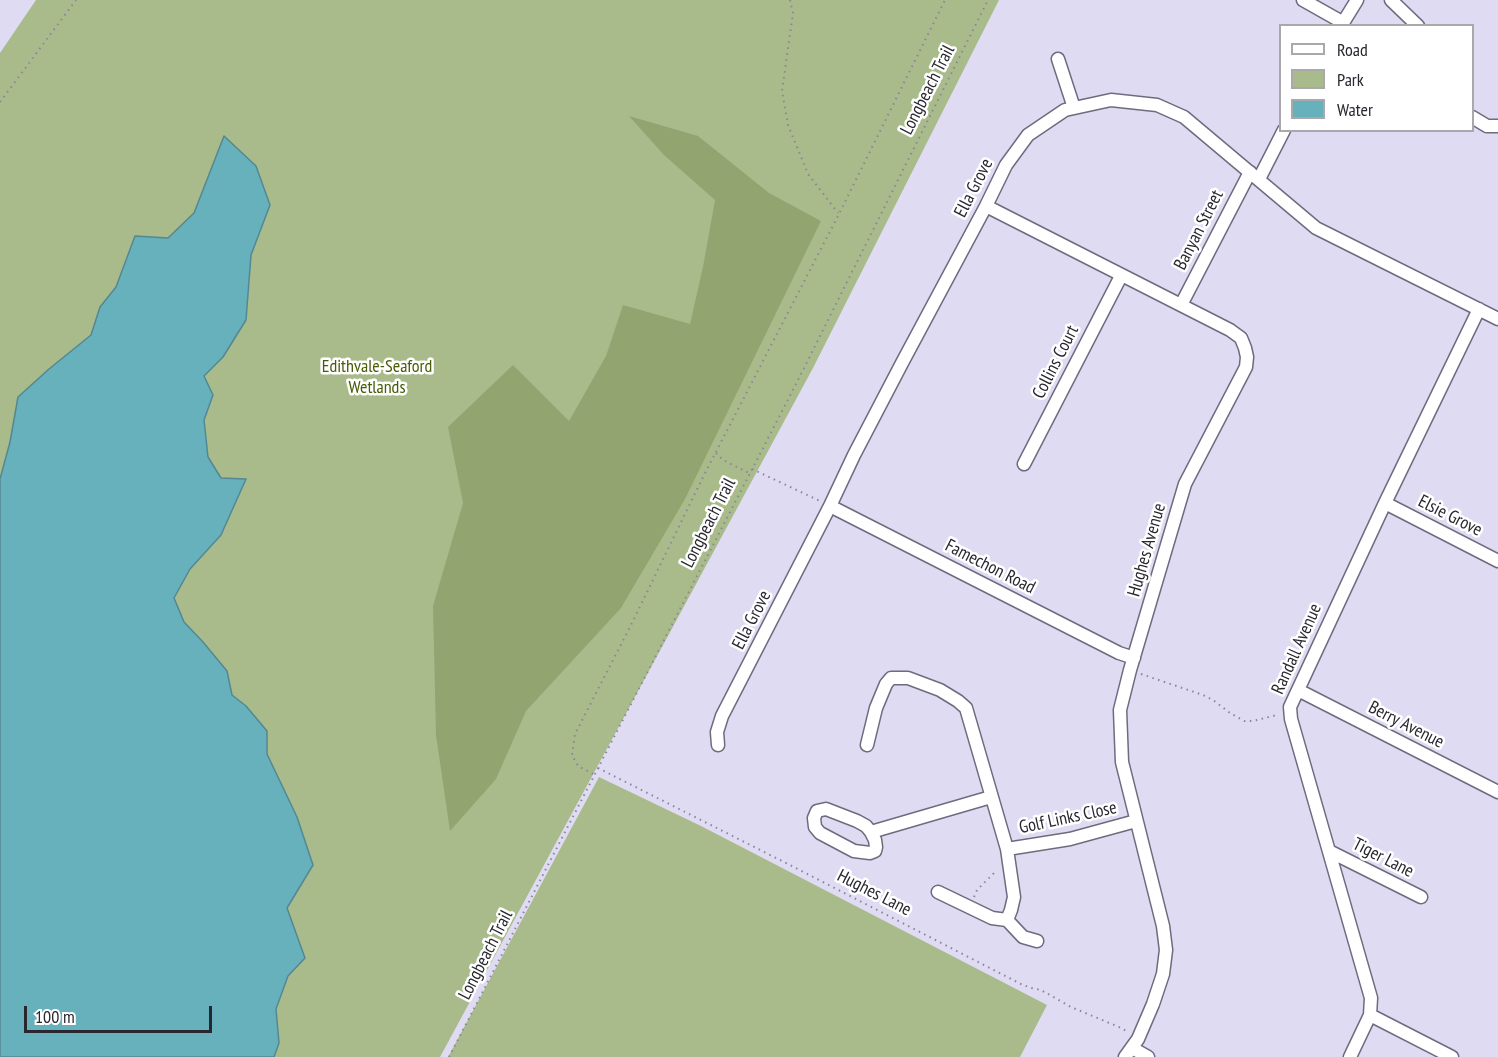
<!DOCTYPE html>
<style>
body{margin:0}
#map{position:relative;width:1498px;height:1057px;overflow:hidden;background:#dfdbf2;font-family:"PT Sans Narrow",sans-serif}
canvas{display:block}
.legend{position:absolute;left:1279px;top:24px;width:195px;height:108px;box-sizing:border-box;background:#fff;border:2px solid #a9a9ac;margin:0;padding:8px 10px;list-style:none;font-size:18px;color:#282730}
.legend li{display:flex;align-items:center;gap:12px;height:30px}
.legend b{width:30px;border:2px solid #a9a9ac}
.scale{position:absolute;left:24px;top:1006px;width:188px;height:27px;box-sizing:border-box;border:3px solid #282730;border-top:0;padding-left:8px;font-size:18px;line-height:21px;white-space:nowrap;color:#282730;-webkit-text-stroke:4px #fff;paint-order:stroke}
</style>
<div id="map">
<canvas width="1498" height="1057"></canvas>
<ul class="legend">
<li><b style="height:8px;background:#fff"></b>Road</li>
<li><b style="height:16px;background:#a9bb8b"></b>Park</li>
<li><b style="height:16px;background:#66b1bc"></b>Water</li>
</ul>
<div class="scale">100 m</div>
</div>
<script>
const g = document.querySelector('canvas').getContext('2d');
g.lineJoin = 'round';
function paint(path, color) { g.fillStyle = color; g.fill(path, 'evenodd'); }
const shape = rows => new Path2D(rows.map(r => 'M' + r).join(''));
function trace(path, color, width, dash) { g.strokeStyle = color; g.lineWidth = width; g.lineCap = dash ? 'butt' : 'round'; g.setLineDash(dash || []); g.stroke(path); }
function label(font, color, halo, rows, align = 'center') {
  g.font = font + ' "PT Sans Narrow",sans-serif'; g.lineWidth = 5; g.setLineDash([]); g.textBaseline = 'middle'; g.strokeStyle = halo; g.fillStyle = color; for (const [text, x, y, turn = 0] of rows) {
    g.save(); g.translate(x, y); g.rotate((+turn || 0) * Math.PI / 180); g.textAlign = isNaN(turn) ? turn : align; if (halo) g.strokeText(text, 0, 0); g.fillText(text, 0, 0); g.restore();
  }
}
const green = shape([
 [36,0,999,0,813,368,440,1057,0,1057,0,53],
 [599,777,701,826,1047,1005,1020,1057,448,1057]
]);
const forest = shape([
 [629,116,698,136,769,193,821,221,685,499,621,608,526,711,496,779,450,831,436,735,433,606,463,503,448,427,513,365,569,421,606,356,623,305,690,324,703,267,715,200,664,155]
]);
const water = shape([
 [224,136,256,166,270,205,251,255,246,320,223,357,204,376,213,395,204,420,208,457,221,478,246,479,221,535,190,569,174,598,184,622,203,642,227,671,232,695,246,706,267,731,267,754,297,817,313,865,287,908,305,958,288,976,276,1009,279,1043,274,1057,0,1057,0,479,10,442,18,397,49,369,91,335,100,307,116,287,135,236,168,238,194,213,224,136]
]);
const path = shape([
 [790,0,793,13,782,91,788,125,808,174,838,213],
 [0,102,76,0],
 [716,453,723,460,749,473],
 [752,469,820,501],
 [1141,674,1203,695,1213,700,1230,713,1244,721,1253,721,1277,715],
 [598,768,784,862,1021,984,1031,988,1041,990,1071,1007,1119,1027,1128,1032],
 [593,774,578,766,572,755,575,734,630,627,704,475,839,214,945,0],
 [974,897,977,890,997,870],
 [449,1057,795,386,988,0]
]);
const minor = shape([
 [1303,0,1342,22],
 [1391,0,1418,26],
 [1341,26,1357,0],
 [1058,59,1074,108],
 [1472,117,1487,126,1498,126],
 [1259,179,1284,130],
 [986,206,1230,330,1241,338,1245,348,1247,357,1246,367,1185,484,1130,670,1120,710,1122,762,1163,926,1166,950,1163,974,1153,1004,1138,1039,1125,1057],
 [1181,305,1250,172],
 [1024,464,1121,276],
 [1385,503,1498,561],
 [830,506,1119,653,1134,658],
 [1298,690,1498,792],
 [718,745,717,732,722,716,830,506,854,455,902,363,986,206,1006,165,1028,135,1065,110,1111,100,1157,105,1184,117,1316,228,1498,319],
 [867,745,876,708,886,684,891,678,908,678,940,690,958,701,966,708,1007,849,1070,839,1136,821],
 [871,832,866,826,857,821,826,809,817,811,814,818,815,827,820,833,854,851,870,853,875,851,876,847,875,840,871,832,991,797],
 [1329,851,1421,897],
 [938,892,992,918,1007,920,1011,910,1014,897,1007,849],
 [1007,920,1023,937,1037,941],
 [1370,1015,1452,1057],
 [1132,1048,1148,1057],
 [1350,1057,1370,1015,1371,998,1291,719,1290,707,1385,503,1479,309]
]);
const streetNames = [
 ["Longbeach Trail",928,90,-63],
 ["Ella Grove",974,188,-63],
 ["Banyan Street",1199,230,-63],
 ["Collins Court",1056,362,-63],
 ["Elsie Grove",1450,516,27],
 ["Longbeach Trail",709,523,-63],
 ["Hughes Avenue",1147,550,-74],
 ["Famechon Road",990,567,27],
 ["Ella Grove",752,620,-63],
 ["Randall Avenue",1297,649,-66],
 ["Berry Avenue",1406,725,27],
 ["Golf Links Close",1068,818,-12],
 ["Tiger Lane",1383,858,27],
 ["Hughes Lane",874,893,27],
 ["Longbeach Trail",486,955,-63]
];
const parkNames = [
 ["Edithvale-Seaford",377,367],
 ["Wetlands",377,388]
];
paint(green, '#a9bb8b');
paint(forest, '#92a470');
paint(water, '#66b1bc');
trace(water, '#538892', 1.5);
trace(minor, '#6e6b7f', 15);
trace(path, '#898697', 2, [1.5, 4.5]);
trace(minor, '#fff', 12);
label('18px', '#282730', '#fff', streetNames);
label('18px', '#465c06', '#fff', parkNames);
</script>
